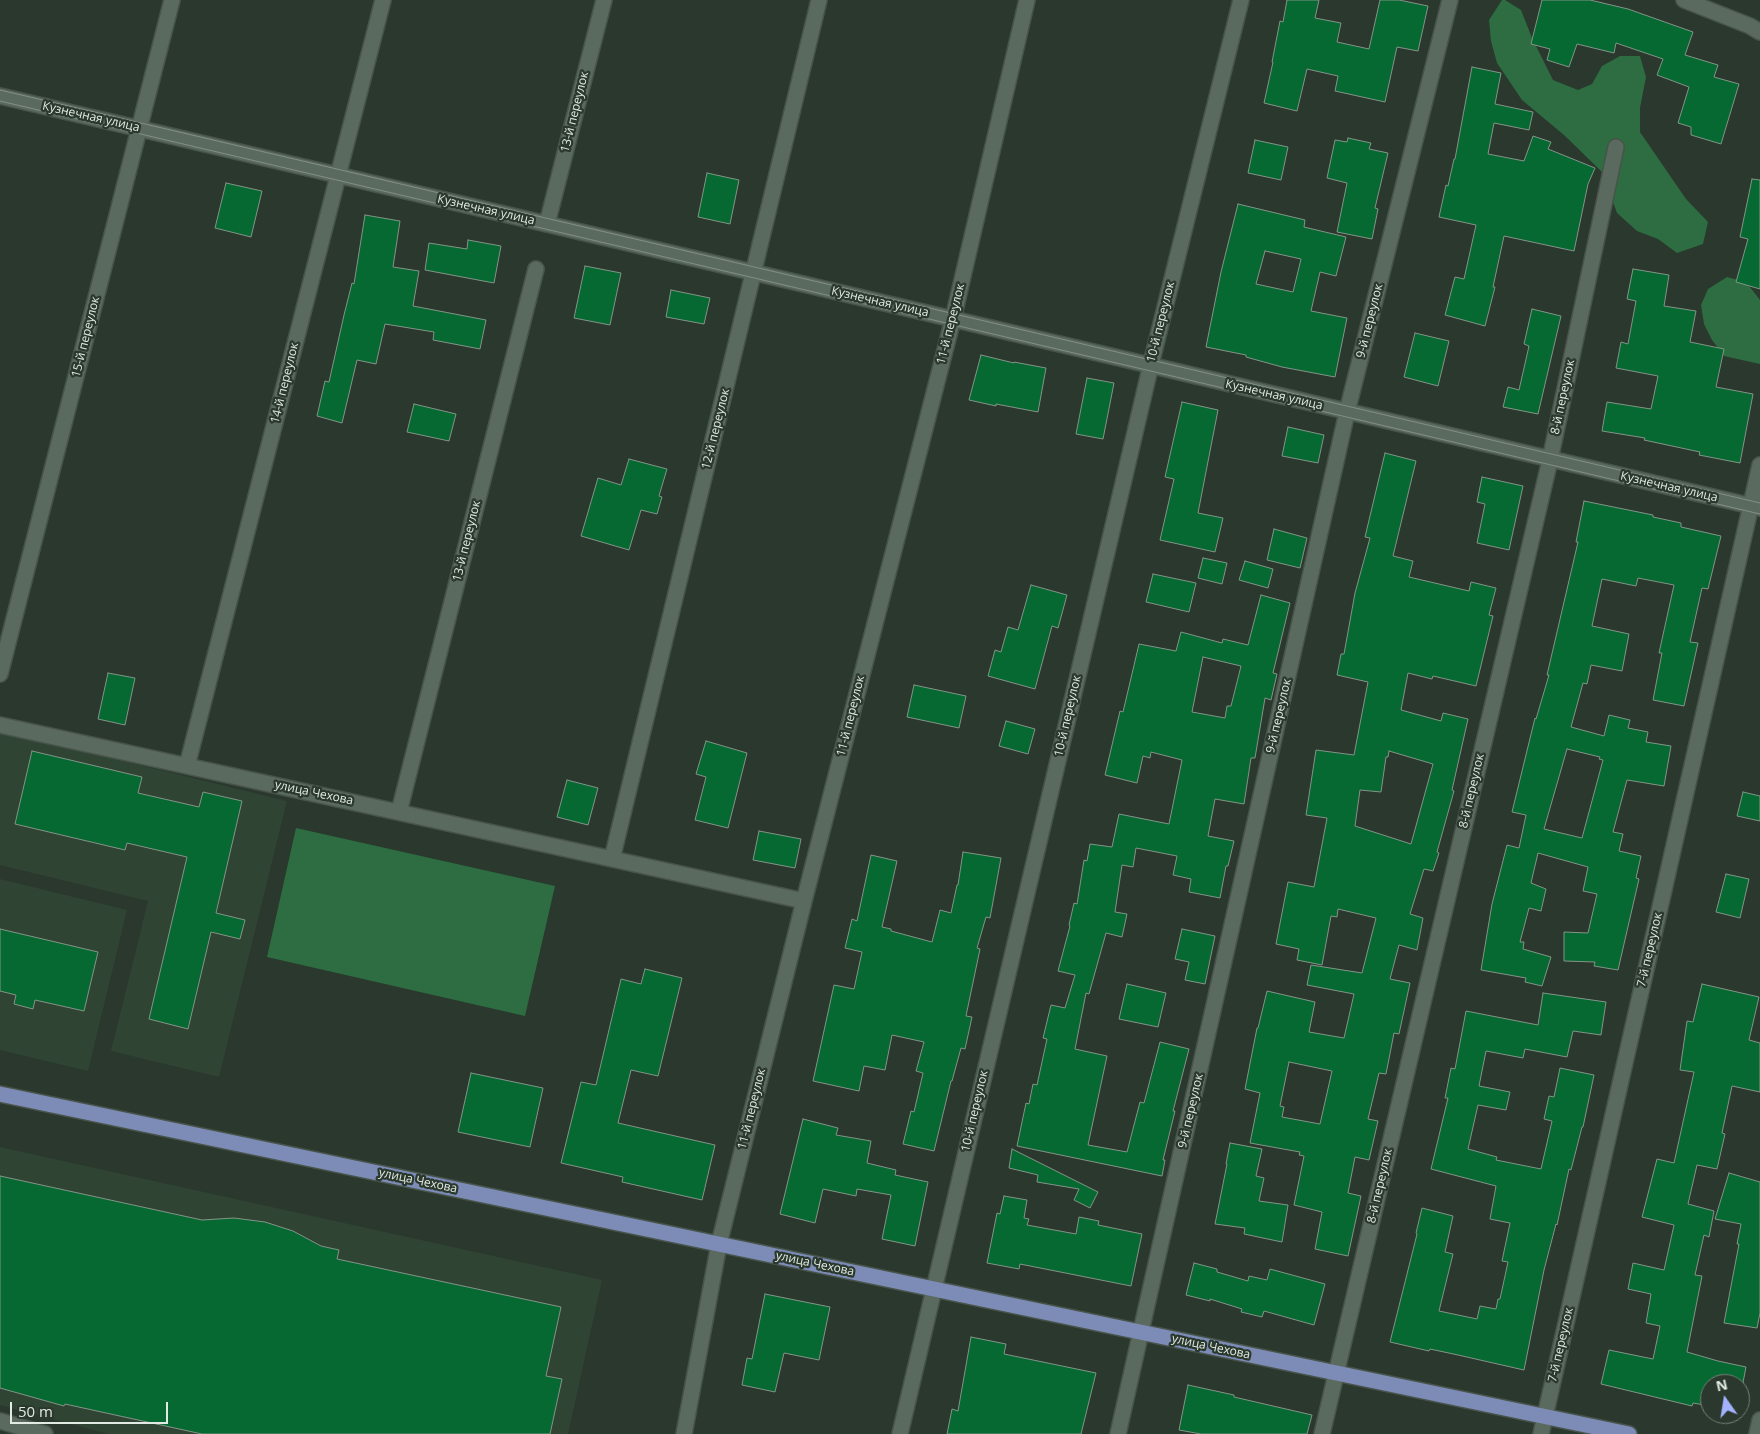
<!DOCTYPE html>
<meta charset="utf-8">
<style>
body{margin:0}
#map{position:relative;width:1760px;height:1434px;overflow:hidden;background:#2a382d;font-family:"Open Sans",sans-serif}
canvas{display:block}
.north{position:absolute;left:1700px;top:1374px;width:50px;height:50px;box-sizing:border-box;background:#2a382d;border:1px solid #737f76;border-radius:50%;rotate:347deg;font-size:14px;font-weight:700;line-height:20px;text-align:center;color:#e1eae3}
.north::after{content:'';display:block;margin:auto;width:18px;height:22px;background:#a3b2fd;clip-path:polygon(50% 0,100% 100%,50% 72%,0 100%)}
.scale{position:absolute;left:10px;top:1402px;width:158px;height:22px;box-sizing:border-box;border:2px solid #e1eae3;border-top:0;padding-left:6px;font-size:15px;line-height:18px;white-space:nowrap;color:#e1eae3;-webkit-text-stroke:4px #2a382d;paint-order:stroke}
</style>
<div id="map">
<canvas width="1760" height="1434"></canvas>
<div class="north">N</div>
<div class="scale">50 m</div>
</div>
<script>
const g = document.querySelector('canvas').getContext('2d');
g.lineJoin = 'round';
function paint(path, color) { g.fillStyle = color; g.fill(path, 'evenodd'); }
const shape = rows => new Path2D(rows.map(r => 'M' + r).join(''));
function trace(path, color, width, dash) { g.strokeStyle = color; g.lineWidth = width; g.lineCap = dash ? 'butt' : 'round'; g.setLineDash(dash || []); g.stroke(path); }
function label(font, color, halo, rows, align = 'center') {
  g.font = font + ' "Open Sans",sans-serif'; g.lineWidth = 4.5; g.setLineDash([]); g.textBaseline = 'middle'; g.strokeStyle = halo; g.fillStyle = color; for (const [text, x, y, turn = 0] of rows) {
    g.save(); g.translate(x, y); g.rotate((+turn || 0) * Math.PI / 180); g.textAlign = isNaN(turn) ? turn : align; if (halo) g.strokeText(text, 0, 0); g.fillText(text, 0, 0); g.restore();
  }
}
const built = shape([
 [0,731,287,801,219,1077,111,1051,148,901,0,865],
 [0,879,127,910,88,1071,0,1050],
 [0,1147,602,1280,568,1434,108,1434,0,1405]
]);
const green = shape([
 [1502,0,1505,0,1521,10,1532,38,1553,80,1578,90,1592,84,1602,66,1620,56,1640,56,1646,77,1640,108,1640,132,1686,199,1708,222,1703,244,1677,253,1658,239,1637,231,1617,213,1602,172,1564,135,1522,100,1497,63,1491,41,1489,20],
 [1727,277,1746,282,1760,300,1760,364,1724,356,1712,340,1704,324,1701,305,1708,289],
 [296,828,555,886,525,1016,267,957]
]);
const building = shape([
 [1287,0,1319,0,1315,18,1341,23,1337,42,1369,49,1380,0,1399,0,1428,6,1418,51,1397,47,1385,102,1335,91,1338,76,1307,69,1297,111,1264,103,1273,62,1272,62,1280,21,1283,22,1287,0],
 [1542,0,1590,0,1628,9,1693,32,1685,55,1718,65,1714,77,1739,84,1721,144,1691,135,1691,127,1678,123,1689,87,1657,75,1663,59,1616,43,1614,53,1577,44,1569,67,1547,60,1550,49,1531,44,1542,0],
 [1472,67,1501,73,1495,104,1533,112,1529,130,1494,123,1488,154,1524,161,1533,136,1551,142,1548,149,1595,168,1588,184,1574,251,1504,236,1493,287,1495,287,1485,326,1445,315,1455,277,1464,279,1476,225,1439,217,1446,185,1448,186,1454,159,1455,159,1472,67],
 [1348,138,1371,143,1369,149,1388,153,1375,208,1378,209,1372,239,1337,232,1347,183,1327,178,1335,140,1347,142,1348,138],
 [1255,140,1288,147,1281,180,1248,173,1255,140],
 [707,173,739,180,730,224,698,217,707,173],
 [1752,179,1760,180,1760,289,1736,282,1748,239,1740,237,1752,179],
 [226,183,262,191,251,237,215,228,226,183],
 [1238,204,1305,220,1304,227,1346,237,1336,276,1320,272,1311,311,1347,318,1335,377,1282,367,1246,357,1246,355,1206,347,1221,272,1238,204],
 [1265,251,1301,259,1293,292,1256,284,1265,251],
 [365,215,400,221,393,267,419,271,413,306,486,320,480,349,433,340,434,332,385,324,376,364,357,360,342,423,317,416,325,381,329,382,344,315,352,283,354,284,365,215],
 [468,240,501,246,494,283,425,270,429,243,467,249,468,240],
 [585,266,621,273,610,325,574,318,585,266],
 [1633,269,1669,275,1664,306,1696,311,1690,342,1724,349,1716,387,1753,394,1740,463,1699,455,1700,452,1644,440,1645,438,1602,431,1607,402,1651,409,1658,376,1616,368,1621,342,1628,344,1636,301,1627,299,1633,269],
 [671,290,710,298,704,324,666,317,671,290],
 [1532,309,1561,316,1538,414,1503,407,1508,387,1519,390,1529,346,1524,344,1532,309],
 [1415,333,1449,341,1438,386,1404,377,1415,333],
 [981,355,1014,363,1014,362,1046,368,1038,412,996,404,996,406,969,400,981,355],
 [1087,378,1114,383,1103,439,1076,434,1087,378],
 [1182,402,1218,410,1198,513,1223,518,1215,552,1160,540,1174,479,1165,477,1182,402],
 [414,404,456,414,449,441,407,432,414,404],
 [1288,427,1324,435,1318,463,1282,456,1288,427],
 [1385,453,1416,461,1393,556,1413,561,1409,577,1469,591,1471,582,1496,588,1489,615,1493,616,1476,686,1433,676,1432,679,1408,673,1401,710,1441,721,1443,713,1468,719,1452,790,1454,791,1437,852,1439,853,1433,871,1424,869,1410,914,1423,918,1417,950,1399,945,1390,979,1410,983,1399,1034,1394,1033,1386,1074,1379,1073,1368,1119,1378,1121,1369,1160,1355,1157,1348,1193,1361,1196,1348,1256,1315,1249,1322,1212,1294,1205,1304,1156,1299,1155,1300,1152,1250,1143,1260,1093,1245,1089,1257,1028,1258,1028,1267,991,1315,1002,1309,1032,1344,1038,1354,994,1307,985,1311,965,1362,973,1376,918,1338,909,1337,917,1331,916,1322,965,1297,960,1299,949,1276,944,1288,882,1314,887,1327,818,1306,815,1316,750,1354,755,1368,682,1337,675,1341,654,1344,654,1355,593,1370,538,1365,537,1385,453],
 [1389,751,1433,764,1411,844,1355,826,1360,790,1381,792,1386,757,1388,757,1389,751],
 [1289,1062,1332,1071,1320,1124,1282,1117,1284,1107,1280,1106,1289,1062],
 [629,459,667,469,659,496,662,497,657,514,641,510,629,550,581,536,598,478,621,485,629,459],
 [1482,477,1523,486,1509,550,1477,543,1485,504,1477,502,1482,477],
 [1584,501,1653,515,1653,517,1681,523,1681,527,1721,536,1708,589,1702,588,1690,642,1698,643,1684,706,1653,700,1662,653,1659,653,1674,585,1638,578,1636,586,1602,579,1592,626,1629,634,1622,671,1591,665,1587,684,1583,683,1571,727,1604,736,1609,715,1630,720,1628,728,1648,732,1646,742,1671,746,1664,786,1627,780,1613,832,1623,834,1619,851,1641,856,1636,878,1639,879,1618,970,1594,966,1595,962,1564,961,1564,932,1588,933,1597,894,1583,891,1588,867,1538,853,1531,883,1546,889,1541,911,1529,908,1520,942,1524,942,1523,949,1551,957,1542,986,1525,982,1526,978,1481,970,1492,904,1507,845,1519,848,1526,815,1512,812,1535,718,1536,719,1549,675,1547,675,1578,542,1576,542,1584,501],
 [1567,749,1600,757,1599,759,1603,760,1582,838,1544,829,1567,749],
 [1274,529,1307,538,1300,568,1267,560,1274,529],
 [1203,558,1227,563,1222,584,1198,578,1203,558],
 [1245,561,1273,569,1268,588,1239,580,1245,561],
 [1153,574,1196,583,1189,612,1146,602,1153,574],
 [1031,585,1067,595,1058,628,1052,626,1035,689,988,676,995,650,1001,652,1008,627,1018,630,1031,585],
 [1261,595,1290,603,1273,673,1277,674,1271,700,1265,698,1255,758,1251,758,1244,804,1215,799,1208,836,1234,841,1228,866,1226,866,1220,898,1189,892,1191,879,1173,875,1177,856,1136,848,1133,867,1122,865,1115,912,1127,914,1122,937,1106,933,1089,994,1086,993,1075,1049,1107,1056,1088,1145,1127,1152,1140,1102,1144,1103,1160,1042,1189,1049,1173,1111,1175,1111,1163,1160,1165,1160,1162,1176,1017,1146,1026,1103,1029,1104,1033,1084,1037,1085,1047,1039,1043,1038,1051,1005,1065,1008,1075,975,1058,971,1070,926,1069,925,1074,903,1077,904,1084,860,1087,861,1090,844,1112,847,1119,814,1169,824,1182,760,1151,752,1150,758,1143,756,1137,783,1105,775,1120,711,1123,712,1139,644,1176,651,1181,632,1222,643,1223,639,1248,645,1261,595],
 [1203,657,1241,666,1231,706,1227,706,1225,718,1192,712,1203,657],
 [108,673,135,678,125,725,98,719,108,673],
 [914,685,966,696,959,728,907,717,914,685],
 [1006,721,1035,729,1028,754,999,746,1006,721],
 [706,741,747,753,728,828,695,820,706,777,696,774,706,741],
 [32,751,142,777,138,793,199,807,203,792,242,801,216,913,245,920,240,939,211,932,188,1029,149,1019,187,857,127,843,125,850,15,824,32,751],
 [567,780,598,788,588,825,557,817,567,780],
 [1743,792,1760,796,1760,821,1737,816,1743,792],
 [759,831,801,839,795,868,753,860,759,831],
 [963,852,1001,858,990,918,986,917,977,948,980,949,966,1016,972,1017,965,1049,961,1048,952,1081,951,1081,934,1151,903,1144,911,1111,914,1112,923,1073,916,1071,924,1042,892,1035,885,1070,864,1066,859,1091,813,1081,834,985,854,989,862,952,845,948,852,919,857,921,871,855,897,861,882,927,891,929,891,931,932,942,940,910,951,913,957,885,958,885,963,852],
 [1726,874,1749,879,1740,918,1716,912,1726,874],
 [0,929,98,952,84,1011,35,1000,33,1009,14,1004,16,995,0,991,0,929],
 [1182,929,1215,936,1205,984,1185,980,1189,962,1175,959,1182,929],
 [645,969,682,978,658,1076,631,1070,618,1123,715,1145,702,1200,622,1182,623,1177,561,1163,581,1082,596,1085,621,979,641,984,645,969],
 [1127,984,1166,993,1158,1027,1119,1019,1127,984],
 [1702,984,1759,997,1749,1040,1760,1043,1760,1092,1732,1086,1722,1133,1725,1134,1717,1169,1697,1165,1688,1204,1714,1211,1709,1237,1704,1235,1695,1275,1702,1276,1687,1352,1718,1361,1746,1367,1740,1398,1740,1384,1710,1384,1710,1406,1693,1403,1692,1406,1601,1384,1609,1350,1653,1359,1660,1326,1646,1323,1651,1294,1628,1289,1633,1263,1664,1270,1674,1225,1642,1217,1657,1159,1674,1163,1694,1072,1680,1070,1687,1021,1693,1022,1702,984],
 [1543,993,1606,1002,1601,1035,1573,1031,1567,1057,1525,1049,1523,1058,1486,1051,1479,1086,1510,1092,1506,1110,1478,1105,1468,1149,1497,1157,1496,1160,1541,1169,1552,1121,1544,1119,1549,1096,1554,1097,1560,1068,1594,1075,1583,1127,1582,1127,1571,1170,1569,1169,1557,1225,1556,1224,1544,1270,1524,1370,1458,1355,1430,1349,1429,1351,1390,1342,1417,1234,1416,1233,1422,1208,1453,1216,1445,1252,1453,1254,1439,1311,1477,1319,1480,1306,1496,1309,1498,1299,1500,1299,1508,1262,1502,1261,1510,1223,1490,1219,1496,1186,1431,1169,1448,1098,1445,1098,1451,1068,1455,1069,1466,1011,1538,1025,1543,993],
 [471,1073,543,1088,530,1147,458,1132,471,1073],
 [803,1119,838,1128,836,1135,871,1141,867,1163,896,1170,895,1175,928,1182,915,1246,882,1239,891,1195,857,1189,856,1196,823,1189,815,1223,780,1214,803,1119],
 [1230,1143,1262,1149,1256,1176,1264,1178,1259,1201,1288,1205,1282,1242,1244,1234,1245,1228,1215,1224,1227,1164,1226,1164,1230,1143],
 [1012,1149,1098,1192,1090,1208,1074,1200,1079,1189,1037,1182,1038,1175,1009,1168,1012,1149],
 [1729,1173,1760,1182,1760,1313,1757,1328,1724,1323,1739,1244,1737,1244,1741,1224,1715,1219,1729,1173],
 [0,1176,202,1220,234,1218,265,1222,293,1231,321,1246,339,1250,337,1259,561,1307,546,1376,562,1379,550,1434,202,1434,65,1404,64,1406,0,1388,0,1176],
 [1004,1196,1027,1200,1024,1218,1029,1219,1027,1225,1076,1234,1079,1217,1099,1221,1098,1225,1142,1234,1131,1286,1020,1264,1019,1269,987,1263,997,1213,1000,1214,1004,1196],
 [1194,1263,1217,1269,1217,1272,1248,1281,1249,1276,1267,1280,1270,1269,1325,1284,1314,1325,1264,1311,1262,1317,1241,1312,1242,1309,1210,1299,1210,1301,1186,1295,1194,1263],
 [765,1294,830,1307,819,1360,784,1353,775,1392,742,1385,747,1358,752,1359,765,1294],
 [971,1337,1006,1344,1004,1354,1096,1373,1081,1434,947,1434,952,1409,958,1411,971,1337],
 [1188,1385,1234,1395,1234,1397,1312,1415,1307,1434,1201,1434,1179,1430,1188,1385]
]);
const minor = shape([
 [1684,0,1750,26,1760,32],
 [0,96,1760,508],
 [547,224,604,0],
 [0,674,172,0],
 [0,725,804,901],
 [187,766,383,0],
 [399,812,536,269],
 [612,859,819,0],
 [0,1421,45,1434],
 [684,1434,719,1244,804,901,953,319,1027,0],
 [900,1434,1152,360,1241,0],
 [1118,1434,1347,412,1450,0],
 [1322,1434,1550,460,1616,147],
 [1541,1434,1760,465],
 [1757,1434,1760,1420]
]);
const major = shape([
 [0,1094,1629,1434]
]);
const tram = shape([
 [0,90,1760,503],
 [0,101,1760,514]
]);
const streetNames = [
 ["13-й переулок",575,112,-76],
 ["Кузнечная улица",91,117,13],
 ["Кузнечная улица",486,210,13],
 ["Кузнечная улица",880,302,13],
 ["9-й переулок",1370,321,-76],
 ["10-й переулок",1161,322,-76],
 ["11-й переулок",951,324,-76],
 ["15-й переулок",86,337,-76],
 ["14-й переулок",285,383,-76],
 ["Кузнечная улица",1274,395,13],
 ["8-й переулок",1563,397,-78],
 ["12-й переулок",716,429,-76],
 ["Кузнечная улица",1669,487,13],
 ["13-й переулок",467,541,-76],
 ["11-й переулок",851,716,-76],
 ["10-й переулок",1068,716,-77],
 ["9-й переулок",1279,716,-77],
 ["8-й переулок",1472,791,-77],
 ["улица Чехова",314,793,12],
 ["7-й переулок",1650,950,-77],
 ["11-й переулок",752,1109,-76],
 ["10-й переулок",975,1111,-77],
 ["9-й переулок",1191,1111,-77],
 ["улица Чехова",418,1181,12],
 ["8-й переулок",1380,1186,-77],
 ["улица Чехова",815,1264,12],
 ["7-й переулок",1561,1345,-77],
 ["улица Чехова",1211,1347,12]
];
paint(built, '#304434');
paint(green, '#2d6d41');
paint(building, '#066932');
trace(building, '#849488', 1);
trace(minor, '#48544b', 18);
trace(major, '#48544b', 18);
trace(minor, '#5b6a5e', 15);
trace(major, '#7d8cb7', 15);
trace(tram, '#838f86', 1);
label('12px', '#e1eae3', '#2a382d', streetNames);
</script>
